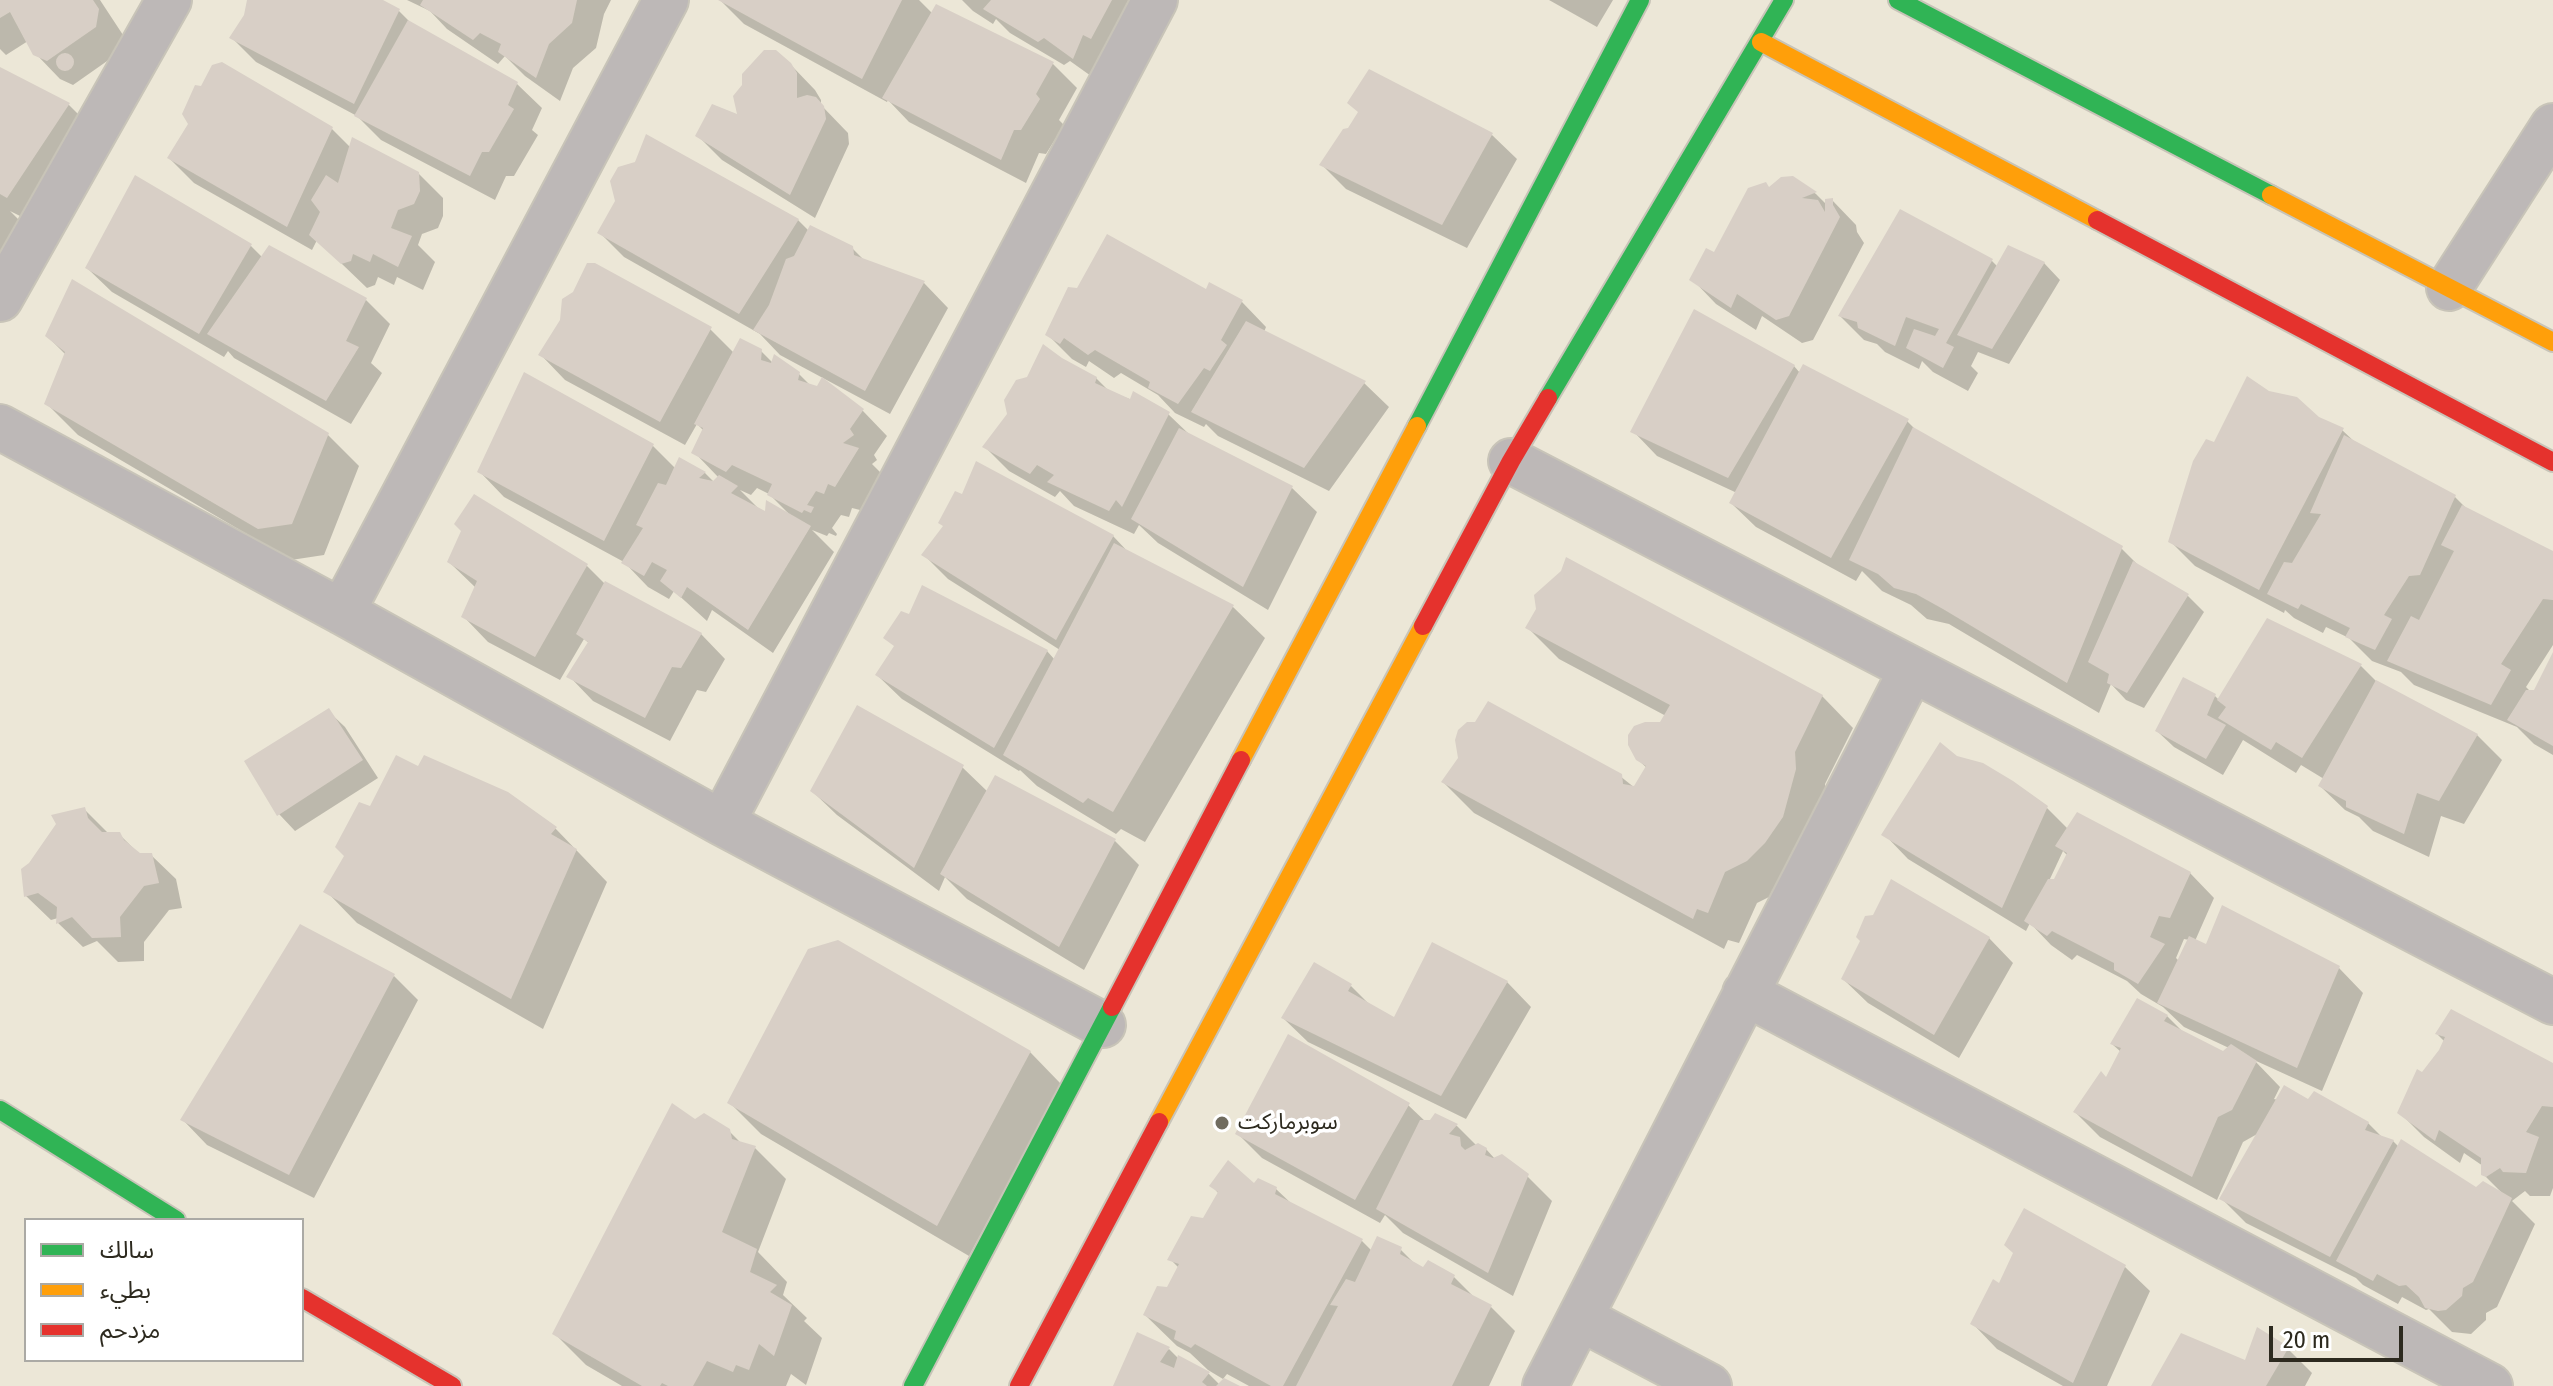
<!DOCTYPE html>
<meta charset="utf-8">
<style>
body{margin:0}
#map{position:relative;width:2553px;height:1386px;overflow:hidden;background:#ece7d7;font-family:"Fira Sans Condensed","Noto Sans Arabic",sans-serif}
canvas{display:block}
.legend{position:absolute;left:24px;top:1218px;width:280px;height:144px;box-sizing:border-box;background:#fff;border:2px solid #abaaa5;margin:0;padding:10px 14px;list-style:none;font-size:24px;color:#2d2a1f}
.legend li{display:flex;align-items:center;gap:16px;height:40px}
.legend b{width:40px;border:2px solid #abaaa5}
.scale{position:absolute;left:2269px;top:1326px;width:134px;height:36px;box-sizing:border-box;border:4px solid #2d2a1f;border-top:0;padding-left:10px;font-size:24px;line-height:28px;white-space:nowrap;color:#2d2a1f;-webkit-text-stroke:6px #fff;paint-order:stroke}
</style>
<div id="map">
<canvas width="2553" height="1386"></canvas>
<ul class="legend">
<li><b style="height:10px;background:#30b455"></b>سالك</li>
<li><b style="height:10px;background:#ff9f0a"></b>بطيء</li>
<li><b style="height:10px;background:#e5322d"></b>مزدحم</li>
</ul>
<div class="scale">20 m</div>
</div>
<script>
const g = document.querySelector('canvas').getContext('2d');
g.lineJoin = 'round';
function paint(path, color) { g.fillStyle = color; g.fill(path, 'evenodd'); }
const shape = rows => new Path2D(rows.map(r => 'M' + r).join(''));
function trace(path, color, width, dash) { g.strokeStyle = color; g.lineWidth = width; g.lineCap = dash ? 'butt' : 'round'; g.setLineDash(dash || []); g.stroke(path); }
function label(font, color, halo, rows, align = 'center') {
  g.font = font + ' "Fira Sans Condensed","Noto Sans Arabic",sans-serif'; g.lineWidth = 7; g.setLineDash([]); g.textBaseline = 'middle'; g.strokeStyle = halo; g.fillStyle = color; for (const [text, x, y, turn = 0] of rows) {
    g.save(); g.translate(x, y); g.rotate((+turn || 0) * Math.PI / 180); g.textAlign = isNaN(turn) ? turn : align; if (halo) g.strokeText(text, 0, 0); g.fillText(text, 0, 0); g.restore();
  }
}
const shadow = shape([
 [0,0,100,0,123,35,120,52,73,85,60,79,35,53,28,41,6,55,0,49],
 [249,0,378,0,398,10,413,25,517,84,542,108,532,130,538,135,514,176,506,176,495,200,381,140,357,116,256,62,232,38,246,16],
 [407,0,611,0,604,14,596,48,573,68,560,101,525,76,505,56,498,64,447,29,430,11],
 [720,0,919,0,933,14,1053,64,1077,88,1059,120,1064,125,1046,154,1039,153,1026,183,909,122,888,100,887,102,744,24],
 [962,0,1144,0,1098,81,1070,61,1064,65,1010,33,996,19,993,24,973,11],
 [1549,0,1613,0,1597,27],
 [790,64,815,90,821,100,821,105,848,133,849,144,815,218,722,160,697,135,740,117],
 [0,69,68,104,93,129,32,222,10,211,36,237,0,319],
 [331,128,351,148,418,173,443,198,443,216,438,228,422,234,418,245,435,262,423,290,397,277,394,285,378,277,375,285,367,288,317,240,312,250,194,183,169,158],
 [1492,135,1517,159,1467,248,1346,189,1322,165],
 [647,137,798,220,809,231,852,248,866,262,924,283,948,308,890,414,780,355,760,334,624,257,599,232,617,202],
 [1793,178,1816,194,1827,205,1832,200,1856,225,1857,232,1864,243,1813,340,1802,343,1762,316,1756,330,1716,304,1692,279,1770,189],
 [1901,212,1992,261,1998,267,2044,263,2060,280,2009,364,1978,352,1971,366,1978,373,1968,391,1933,372,1922,361,1919,369,1885,352,1877,344,1864,340,1840,316],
 [251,246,263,258,365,299,390,324,371,363,382,373,351,424,234,358,228,351,224,357,112,292,87,268],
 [1210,285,1242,302,1266,327,1264,332,1364,383,1389,407,1329,491,1218,436,1206,424,1204,427,1175,413,1158,395,1121,373,1114,378,1089,361,1086,367,1072,359,1048,335,1207,292],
 [710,329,734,353,761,351,773,363,798,373,811,386,818,388,822,380,863,411,887,436,874,455,877,460,872,464,882,474,860,510,852,508,849,517,841,515,832,528,837,534,836,536,829,533,827,536,812,530,834,552,773,653,712,610,707,621,674,591,669,599,648,587,624,562,504,497,480,472,652,445,676,469,680,460,705,473,714,482,719,478,694,452,704,431,697,424,685,445,565,380,541,355],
 [757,488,769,494,788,513,767,514,759,509,740,490,751,495],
 [47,336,328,435,359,466,324,555,291,560,78,435,46,403,66,355],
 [1061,359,1096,378,1109,391,1168,414,1191,436,1292,488,1317,512,1268,610,1158,543,1139,525,1134,534,1074,506,1060,491,1055,497,1009,471,985,447],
 [1794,366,1800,373,1907,421,1920,434,2121,548,2142,569,2188,596,2204,612,2144,708,2126,700,2111,684,2099,713,1949,624,1927,619,1911,605,1882,591,1862,571,1856,581,1756,527,1731,503,1737,493,1657,456,1633,431],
 [2268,393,2342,430,2357,444,2455,497,2469,511,2553,553,2553,645,2526,687,2531,692,2535,692,2553,657,2553,755,2534,744,2517,727,2414,685,2401,672,2372,661,2349,638,2326,627,2323,633,2294,618,2285,610,2284,613,2195,566,2170,541,2215,444],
 [1113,536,1131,555,1233,607,1265,638,1145,842,1121,829,1116,834,1037,786,1020,770,1019,771,902,699,877,675,1047,651,1055,660,1060,650,948,579,924,555],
 [449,562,587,566,605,584,701,634,725,659,706,692,697,690,670,741,593,701,569,676,590,644,584,639,560,680,488,642,464,617,476,588],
 [1528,628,1822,696,1853,728,1825,784,1827,801,1779,892,1757,903,1739,943,1728,940,1724,949,1474,813,1443,782,1620,776,1635,788,1647,768,1637,759,1666,716,1559,659],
 [2361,666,2379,684,2477,735,2502,760,2464,824,2441,816,2429,857,2373,831,2359,817,2345,810,2320,786,2324,779,2301,765,2296,773,2243,740,2223,775,2174,747,2157,731,2215,696,2219,700],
 [328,711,345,727,378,778,295,831,279,814],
 [1957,758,2047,808,2068,829,2190,873,2214,898,2195,941,2207,946,2339,968,2363,993,2322,1091,2254,1060,2280,1087,2274,1099,2278,1100,2309,1102,2368,1123,2382,1137,2393,1141,2399,1147,2476,1189,2502,1193,2483,1174,2483,1166,2464,1153,2460,1163,2424,1137,2399,1112,2445,1042,2437,1034,2553,1066,2553,1188,2550,1196,2530,1196,2525,1191,2512,1201,2535,1224,2497,1307,2486,1313,2486,1320,2471,1334,2452,1332,2429,1309,2426,1310,2402,1297,2398,1304,2363,1285,2356,1278,2246,1223,2222,1199,2259,1133,2243,1142,2217,1200,2100,1137,2075,1112,2107,1079,2121,1052,2112,1044,2167,1016,2185,1034,2223,1054,2229,1048,2184,1027,2163,1007,2141,994,2127,981,2077,955,2072,960,2051,945,2030,923,2026,931,1908,859,1884,834],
 [2063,851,2068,856,2055,881,2049,881],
 [2184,939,2189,940,2179,961,2176,958],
 [962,767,988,792,1115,841,1139,865,1084,970,967,899,945,877,939,891,837,815,812,791],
 [371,808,555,828,607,882,543,1029,357,923,326,891],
 [84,809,109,834,119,834,140,855,151,855,176,879,182,908,169,910,144,942,144,961,118,962,97,941,83,947,58,923,58,918,51,920,26,896],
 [1989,938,2013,963,1959,1058,1868,1003,1843,979],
 [394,976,418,1000,314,1198,207,1145,183,1120],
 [1507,982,1531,1007,1466,1119,1308,1042,1283,1018,1351,986,1372,1007,1395,1019],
 [1030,1052,1061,1084,969,1256,761,1134,730,1103],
 [1408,1105,1426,1122,1431,1122,1436,1115,1457,1126,1477,1146,1486,1149,1495,1159,1527,1176,1552,1201,1513,1296,1403,1233,1385,1215,1380,1223,1262,1158,1238,1134],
 [695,1121,729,1131,742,1144,755,1148,786,1179,758,1252,787,1282,783,1295,807,1318,804,1321,822,1338,806,1385,791,1374,786,1386,622,1386,586,1365,554,1333],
 [1212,1186,1276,1189,1294,1206,1362,1241,1372,1251,1400,1249,1417,1266,1453,1276,1477,1300,1491,1307,1515,1331,1489,1386,1249,1386,1227,1374,1223,1379,1208,1370,1190,1353,1177,1346,1145,1315,1168,1290,1179,1268,1170,1259,1204,1220,1219,1194],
 [2125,1267,2150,1291,2107,1386,2063,1386,1997,1349,1973,1324,2000,1286],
 [1169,1349,1178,1358,1209,1374,1220,1385,1236,1386,1115,1386],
 [2288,1349,2312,1373,2305,1386,2153,1386,2246,1363]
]);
const building = shape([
 [0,0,93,0,99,9,96,27,47,61,33,55,10,12,0,18],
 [247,0,383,0,400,9,354,104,229,38,244,15],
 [423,0,577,0,572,23,549,44,536,78,498,52,501,44,480,33,473,40,420,5],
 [718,0,902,0,862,79],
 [991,0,1112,0,1091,39,1083,35,1073,59,1044,38,1038,42,983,9],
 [936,4,1054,62,1036,94,1040,99,1021,130,1014,130,1001,160,882,98],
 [408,20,518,82,508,105,514,109,489,152,482,152,470,176,354,116],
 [764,50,776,50,791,63,797,73,797,98,807,95,816,97,824,106,826,119,790,195,695,136,712,104,737,114,733,96,742,85,742,74],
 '56 62a9 9 0 1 1 18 0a9 9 0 1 1-18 0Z',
 [222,62,333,127,287,227,167,158,188,124,182,114,195,85,201,86,212,65],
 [0,67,70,103,7,198,0,194],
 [1369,69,1493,133,1442,225,1319,165,1343,129,1348,128,1358,112,1347,103],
 [646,134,799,219,739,314,597,233,615,201,610,181,618,167,635,162],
 [352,137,419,172,420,191,414,204,398,210,391,228,412,236,398,267,373,254,370,262,353,254,351,261,341,264,309,235,320,212,311,200,326,175,338,183],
 [135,175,252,244,199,334,85,268],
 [1793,176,1817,192,1802,198,1818,200,1825,212,1825,199,1833,198,1833,205,1840,217,1789,316,1776,320,1737,294,1731,308,1689,280,1706,248,1714,252,1748,188,1766,182,1769,187,1781,177],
 [1900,209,1993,259,1946,343,1954,347,1943,368,1906,348,1914,329,1935,336,1939,329,1906,317,1895,346,1858,328,1857,322,1838,316],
 [810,225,853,246,854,255,925,281,865,391,753,330,769,305,786,259,794,256],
 [1107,234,1206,289,1209,282,1243,300,1221,340,1227,345,1210,371,1204,368,1178,404,1148,388,1150,382,1095,350,1088,355,1064,338,1060,344,1045,335,1068,287,1077,288],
 [269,245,367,298,346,341,359,347,326,401,207,334],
 [2008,245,2045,262,1992,349,1957,335],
 [587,263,595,263,712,327,660,422,538,355,560,320,562,299,573,292],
 [72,279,329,433,292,524,258,529,44,404,65,352,45,336],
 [1694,309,1795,365,1728,478,1630,432],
 [1246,321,1366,381,1304,468,1191,412],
 [740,338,762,349,761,360,771,363,774,354,800,372,798,380,817,386,822,377,864,409,850,429,854,435,843,443,859,448,835,487,828,484,824,494,816,491,807,505,814,507,811,513,804,510,802,513,767,495,772,484,732,465,726,472,691,453,703,428,694,424],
 [1043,344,1062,358,1097,377,1095,383,1130,399,1133,391,1170,412,1122,507,1116,500,1109,511,1047,482,1054,475,1037,465,1030,474,982,447,1007,414,1004,400,1016,380,1027,377],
 [1803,364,1909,419,1831,558,1729,503],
 [524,372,654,444,604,541,477,472],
 [2247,376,2269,391,2297,397,2319,417,2344,428,2259,590,2168,542,2193,461,2206,439,2214,442],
 [1913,427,2123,546,2067,683,1943,609,1916,594,1894,588,1878,574,1849,560],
 [1179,428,1293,486,1243,587,1131,519],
 [2344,435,2456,495,2420,575,2409,576,2384,615,2392,619,2375,650,2345,637,2350,628,2301,604,2298,609,2267,594,2284,562,2292,563,2321,514,2310,513],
 [679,457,706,472,699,478,713,481,719,475,738,486,731,493,765,511,766,500,811,526,748,630,687,587,681,598,660,581,667,570,652,562,644,576,621,563,643,528,636,525,658,483,666,485],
 [976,461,1114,535,1056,640,921,555,943,526,938,523,955,491,962,494],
 [474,494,588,564,535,657,461,617,477,581,447,562,461,531,454,524],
 [2462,505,2553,551,2553,600,2543,599,2501,664,2511,670,2491,705,2387,661,2411,616,2419,620,2454,551,2441,545],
 [1114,543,1234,605,1113,812,1088,798,1083,803,1003,755],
 [1566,557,1823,695,1795,752,1796,769,1783,817,1765,843,1747,861,1725,872,1708,913,1697,909,1693,919,1441,782,1458,758,1455,740,1458,730,1467,722,1475,722,1488,701,1622,774,1623,784,1634,786,1646,766,1636,760,1628,745,1628,735,1634,726,1645,722,1660,722,1670,705,1525,628,1536,609,1534,595,1561,571],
 [2133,561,2189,594,2127,693,2107,683,2109,674,2088,662],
 [605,581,702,633,681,668,672,667,645,718,566,677,588,642,576,634],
 [922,585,1048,650,994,748,875,675,894,646,883,638,901,611,909,614],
 [2267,618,2362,664,2302,758,2276,742,2271,750,2218,718,2226,707,2217,700],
 [2553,652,2553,746,2507,720,2526,690,2534,690],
 [2183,677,2216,694,2207,715,2226,725,2206,759,2155,731],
 [2376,680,2478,734,2439,801,2417,793,2404,834,2346,807,2346,801,2318,786],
 [857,705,964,765,914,868,810,791],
 [329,708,363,760,277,816,244,761],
 [1940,742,1957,756,1983,763,2013,781,2048,806,2002,908,1881,835],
 [396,755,418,766,424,755,508,792,557,827,551,834,577,849,511,999,323,892,344,856,335,847,359,802,370,806],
 [995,775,1116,839,1059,947,940,874],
 [85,807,88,818,102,832,120,832,124,840,140,853,152,853,159,883,144,886,120,917,121,937,92,938,72,917,56,924,57,907,38,893,24,897,21,869,29,863,56,824,51,815],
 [2077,812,2191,872,2170,918,2159,916,2150,937,2165,944,2138,984,2114,970,2114,963,2052,931,2047,936,2024,921,2048,879,2054,879,2067,853,2055,846],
 [1891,879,1990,937,1934,1035,1841,979,1860,941,1856,937,1865,916,1873,915],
 [2222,905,2340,966,2297,1068,2157,1003,2189,936,2206,944],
 [300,924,395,974,289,1175,180,1120],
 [838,940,1031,1051,937,1226,727,1103,808,949],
 [1432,942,1508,981,1441,1096,1281,1018,1314,962,1352,984,1348,991,1394,1017],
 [2137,998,2168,1015,2164,1021,2223,1051,2231,1044,2257,1061,2232,1110,2218,1117,2192,1177,2073,1112,2101,1071,2106,1077,2121,1048,2110,1044],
 [2451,1009,2553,1063,2553,1107,2542,1106,2526,1132,2539,1137,2526,1173,2503,1172,2500,1168,2486,1177,2481,1175,2481,1158,2439,1130,2435,1141,2397,1113,2417,1069,2422,1072,2439,1050,2445,1037,2435,1034],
 [1288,1034,1410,1103,1355,1200,1235,1134],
 [2284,1085,2308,1099,2314,1091,2369,1122,2365,1130,2394,1140,2330,1257,2219,1199],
 [672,1103,695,1119,704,1113,730,1129,732,1139,756,1146,722,1232,757,1249,750,1272,777,1285,770,1292,792,1305,774,1356,759,1344,749,1370,736,1365,733,1372,707,1361,693,1386,668,1386,662,1383,660,1386,642,1386,552,1334],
 [1435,1113,1458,1124,1449,1134,1460,1137,1461,1146,1465,1150,1478,1143,1487,1148,1485,1155,1493,1158,1502,1154,1529,1174,1488,1273,1376,1209,1420,1120,1430,1120],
 [2401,1139,2476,1187,2483,1181,2512,1198,2473,1282,2463,1288,2462,1296,2446,1310,2438,1311,2425,1308,2419,1297,2406,1285,2399,1286,2377,1274,2373,1281,2336,1261],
 [1228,1160,1254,1183,1258,1178,1277,1187,1275,1194,1363,1239,1283,1386,1271,1386,1195,1344,1191,1348,1174,1339,1176,1331,1143,1315,1157,1286,1167,1287,1179,1264,1167,1260,1191,1216,1203,1218,1218,1192,1209,1186],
 [2024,1208,2126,1265,2073,1383,1970,1324,1993,1279,1999,1283,2013,1253,2004,1245],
 [1377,1236,1402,1247,1400,1254,1423,1267,1428,1260,1455,1275,1451,1284,1492,1305,1452,1386,1296,1386,1338,1306,1330,1305,1346,1279,1355,1282],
 [2257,1327,2289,1347,2266,1386,2151,1386,2181,1333,2245,1360],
 [1137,1332,1170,1347,1160,1362,1174,1368,1178,1355,1210,1372,1202,1382,1207,1386,1113,1386],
 [1224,1378,1240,1386,1216,1386]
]);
const street = shape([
 [2449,288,2553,126],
 [0,299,169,0],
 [0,427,342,612,722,823,1103,1025],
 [1511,461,2553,1002],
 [342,612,666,0],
 [722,823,1155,0],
 [1745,993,2490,1386],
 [1580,1318,1709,1386],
 [1545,1386,1912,669]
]);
const fast = shape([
 [1898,0,2271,195],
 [1548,398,1784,0],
 [1417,426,1640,0],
 [0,1110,176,1220],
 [913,1386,1112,1007]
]);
const slow = shape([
 [1761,42,2097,220],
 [2271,195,2553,342],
 [1241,760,1417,426],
 [1159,1122,1423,626]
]);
const jam = shape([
 [2097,220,2553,462],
 [1423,626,1511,461,1548,398],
 [1112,1007,1241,760],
 [302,1298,452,1386],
 [1019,1386,1159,1122]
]);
const markers = [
 [1222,1123,8,"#706c5f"]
];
const poiNames = [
 ["سوبرماركت",1238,1123]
];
paint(shadow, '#0003');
paint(building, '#d8cfc6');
trace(street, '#c8c4b8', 48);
trace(fast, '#c8c4b8', 22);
trace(slow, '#c8c4b8', 22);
trace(jam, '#c8c4b8', 22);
trace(street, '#bdb8b7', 44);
trace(fast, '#30b455', 18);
trace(slow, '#ff9f0a', 18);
trace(jam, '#e5322d', 18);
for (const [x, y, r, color] of markers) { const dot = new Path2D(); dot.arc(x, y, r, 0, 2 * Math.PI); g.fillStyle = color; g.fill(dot); trace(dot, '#fff', 3); }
label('22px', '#2d2a1f', '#fff', poiNames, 'left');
</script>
